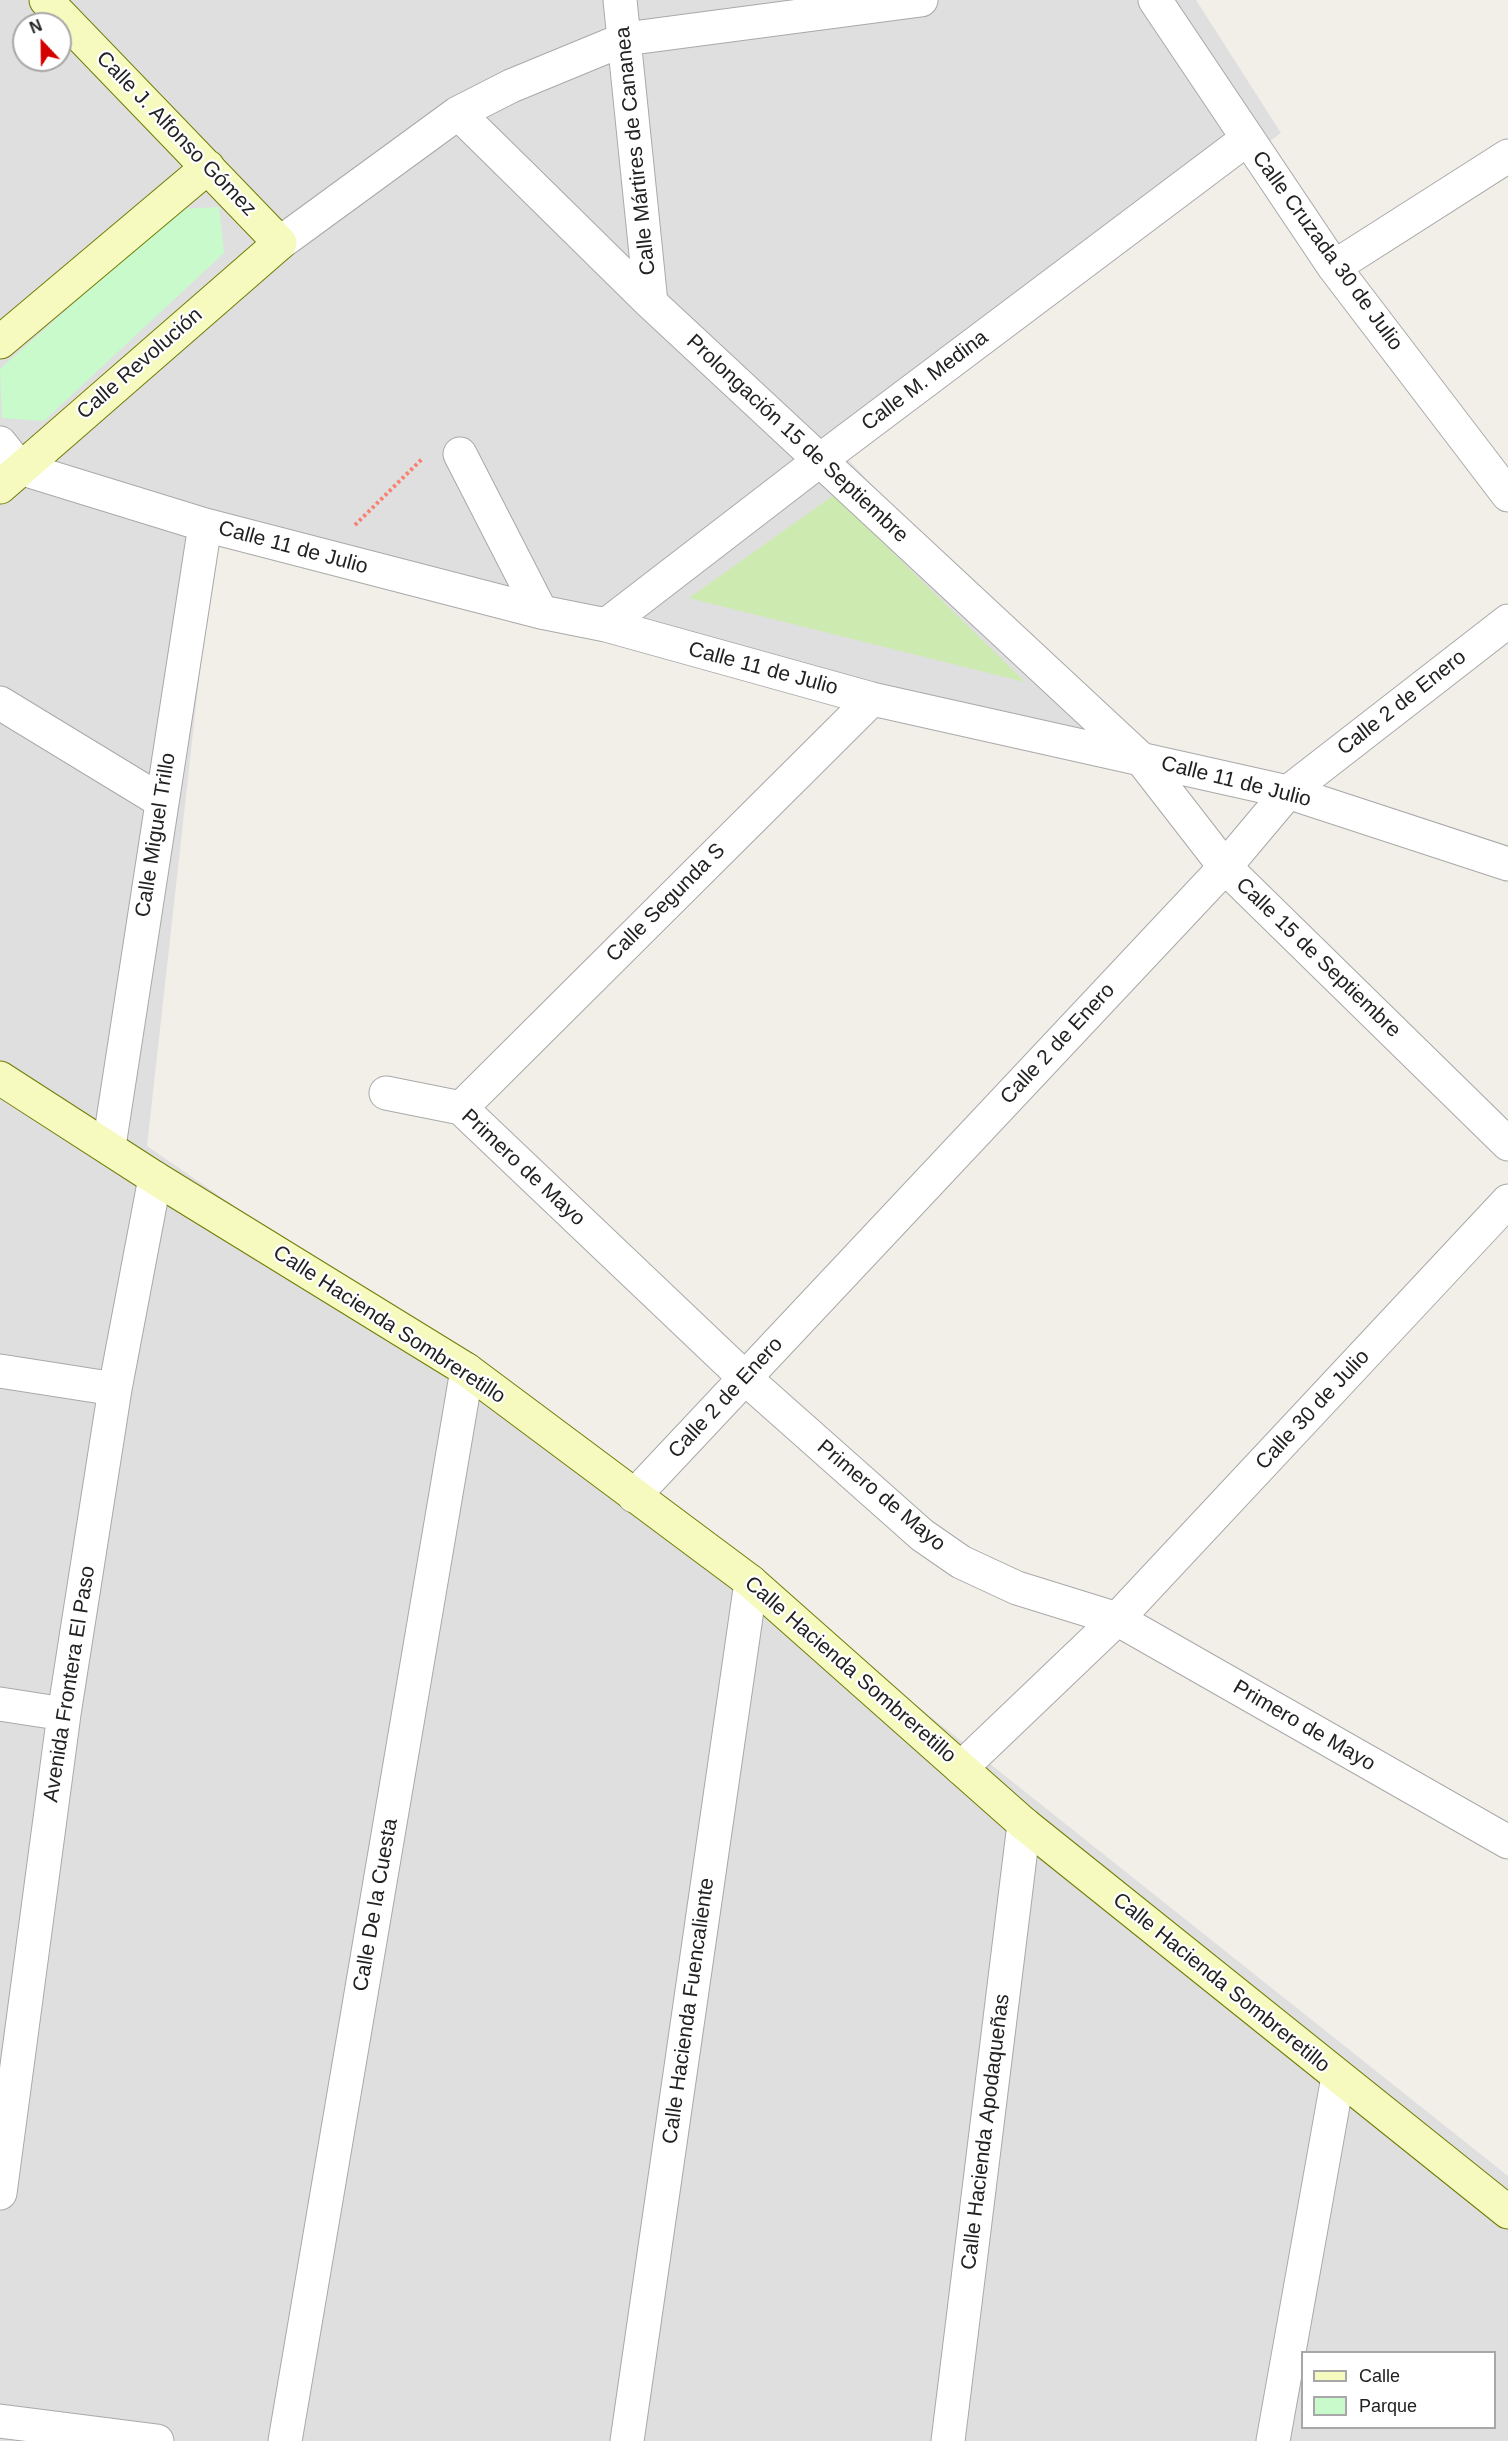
<!DOCTYPE html>
<meta charset="utf-8">
<style>
body{margin:0}
#map{position:relative;width:1508px;height:2441px;overflow:hidden;background:#f2efe9;font-family:Helvetica,sans-serif}
canvas{display:block}
.legend{position:absolute;left:1301px;top:2351px;width:195px;height:78px;box-sizing:border-box;background:#fff;border:2px solid #a7a7a7;margin:0;padding:8px 10px;list-style:none;font-size:18px;color:#222}
.legend li{display:flex;align-items:center;gap:12px;height:30px}
.legend b{width:30px;border:2px solid #a7a7a7}
.north{position:absolute;left:12px;top:12px;width:60px;height:60px;box-sizing:border-box;background:#fff;border:2px solid #a7a7a7;border-radius:50%;rotate:338deg;font-size:16px;font-weight:700;line-height:24px;text-align:center;color:#222}
.north::after{content:'';display:block;margin:auto;width:21px;height:27px;background:#d40000;clip-path:polygon(50% 0,100% 100%,50% 72%,0 100%)}
</style>
<div id="map">
<canvas width="1508" height="2441"></canvas>
<ul class="legend">
<li><b style="height:8px;background:#f7fabf"></b>Calle</li>
<li><b style="height:16px;background:#c8facc"></b>Parque</li>
</ul>
<div class="north">N</div>
</div>
<script>
const g = document.querySelector('canvas').getContext('2d');
g.lineJoin = 'round';
function paint(path, color) { g.fillStyle = color; g.fill(path, 'evenodd'); }
const shape = rows => new Path2D(rows.map(r => 'M' + r).join(''));
function trace(path, color, width, dash) { g.strokeStyle = color; g.lineWidth = width; g.lineCap = dash ? 'butt' : 'round'; g.setLineDash(dash || []); g.stroke(path); }
function label(font, color, halo, rows, align = 'center') {
  g.font = font + ' Helvetica,sans-serif'; g.lineWidth = 4.5; g.setLineDash([]); g.textBaseline = 'middle'; g.strokeStyle = halo; g.fillStyle = color; for (const [text, x, y, turn = 0] of rows) {
    g.save(); g.translate(x, y); g.rotate((+turn || 0) * Math.PI / 180); g.textAlign = isNaN(turn) ? turn : align; if (halo) g.strokeText(text, 0, 0); g.fillText(text, 0, 0); g.restore();
  }
}
const residential = shape([
 [0,0,1196,0,1281,133,842,453,1109,735,215,535,147,1146,642,1487,1508,2176,1508,2441,0,2441],
 [24,24,60,24,60,60,24,60],
 [1302,2352,1494,2352,1494,2428,1302,2428]
]);
const grass = shape([
 [834,495,1025,682,689,598]
]);
const park = shape([
 [219,207,224,253,44,421,2,418,0,369,179,209]
]);
const path = shape([
 [355,525,422,459]
]);
const street = shape([
 [620,0,651,303],
 [1155,0,1334,267,1508,495],
 [458,113,651,303,1142,760,1225,867,1508,1144],
 [280,243,458,113,511,86,625,39,921,0],
 [1334,267,1508,156],
 [0,443,20,468,205,525,541,612,606,625,872,699,1288,792,1508,864],
 [460,454,541,612],
 [606,625,819,461,1247,139],
 [0,703,161,801],
 [386,1093,461,1108,745,1378,922,1535,961,1562,1017,1588,1117,1619,1508,1842],
 [461,1108,872,699],
 [109,1146,205,525],
 [0,1371,115,1389],
 [634,1496,1225,867,1288,792,1508,621],
 [0,1704,64,1714],
 [961,1768,1117,1619,1508,1201],
 [0,2193,64,1714,115,1389,155,1178],
 [0,2421,157,2441],
 [285,2441,467,1370],
 [627,2441,751,1582],
 [948,2441,1024,1824],
 [1273,2441,1338,2077]
]);
const secondary = shape([
 [0,342,208,167],
 [0,487,280,243,46,0],
 [0,1078,155,1178,467,1370,751,1582,1024,1824,1508,2212]
]);
const streetNames = [
 ["Calle J. Alfonso Gómez",176,134,46],
 ["Calle Mártires de Cananea",636,151,-96],
 ["Calle Cruzada 30 de Julio",1327,251,54],
 ["Calle Revolución",140,364,-41],
 ["Calle M. Medina",925,381,-37],
 ["Prolongación 15 de Septiembre",797,439,43],
 ["Calle 11 de Julio",293,548,15],
 ["Calle 11 de Julio",763,669,15],
 ["Calle 2 de Enero",1402,703,-38],
 ["Calle 11 de Julio",1236,782,14],
 ["Calle Miguel Trillo",156,835,-81],
 ["Calle Segunda S",666,903,-45],
 ["Calle 15 de Septiembre",1318,958,44],
 ["Calle 2 de Enero",1058,1044,-47],
 ["Primero de Mayo",523,1168,43],
 ["Calle Hacienda Sombreretillo",389,1325,33],
 ["Calle 2 de Enero",726,1398,-47],
 ["Calle 30 de Julio",1313,1410,-47],
 ["Primero de Mayo",881,1496,40],
 ["Calle Hacienda Sombreretillo",850,1670,41],
 ["Avenida Frontera El Paso",70,1684,-81],
 ["Primero de Mayo",1304,1726,30],
 ["Calle De la Cuesta",376,1905,-80],
 ["Calle Hacienda Sombreretillo",1221,1983,39],
 ["Calle Hacienda Fuencaliente",689,2011,-82],
 ["Calle Hacienda Apodaqueñas",986,2132,-83]
];
paint(residential, '#e0dfdf');
paint(grass, '#cdebb0');
paint(park, '#c8facc');
trace(street, '#a9a9a9', 35);
trace(secondary, '#707d05', 35);
trace(path, '#fa8072', 4, [3, 3]);
trace(street, '#fff', 33);
trace(secondary, '#f7fabf', 33);
label('21px', '#222', '#fff', streetNames);
</script>
